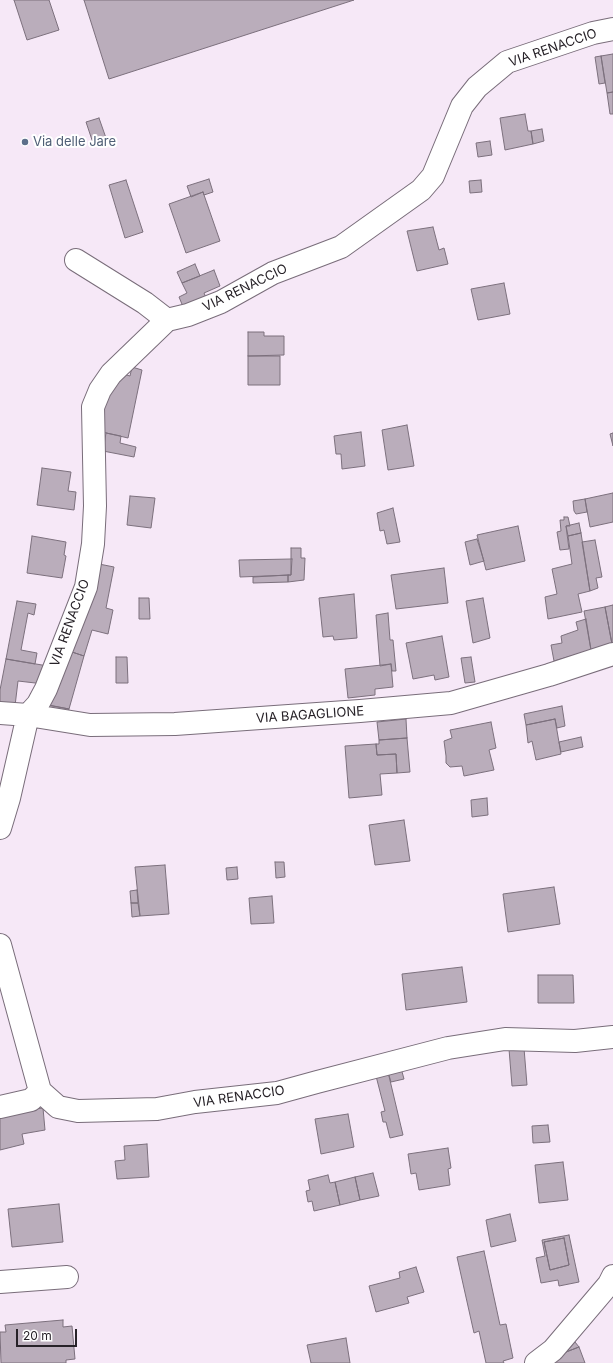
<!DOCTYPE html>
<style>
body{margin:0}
#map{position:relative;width:613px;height:1363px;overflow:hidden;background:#f6e8f7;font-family:Inter,sans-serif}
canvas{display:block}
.scale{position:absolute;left:16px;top:1329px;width:61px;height:18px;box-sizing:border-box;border:2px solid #272228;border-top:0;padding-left:5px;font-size:12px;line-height:14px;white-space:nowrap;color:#272228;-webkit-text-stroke:3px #fff;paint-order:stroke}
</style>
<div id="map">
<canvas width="613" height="1363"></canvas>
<div class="scale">20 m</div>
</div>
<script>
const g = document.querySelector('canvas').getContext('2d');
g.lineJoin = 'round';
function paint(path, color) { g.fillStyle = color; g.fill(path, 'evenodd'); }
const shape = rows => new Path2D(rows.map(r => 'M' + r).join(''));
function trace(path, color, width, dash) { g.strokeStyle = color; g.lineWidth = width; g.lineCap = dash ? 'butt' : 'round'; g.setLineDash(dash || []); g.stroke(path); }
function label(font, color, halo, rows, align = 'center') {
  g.font = font + ' Inter,sans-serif'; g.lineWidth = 4; g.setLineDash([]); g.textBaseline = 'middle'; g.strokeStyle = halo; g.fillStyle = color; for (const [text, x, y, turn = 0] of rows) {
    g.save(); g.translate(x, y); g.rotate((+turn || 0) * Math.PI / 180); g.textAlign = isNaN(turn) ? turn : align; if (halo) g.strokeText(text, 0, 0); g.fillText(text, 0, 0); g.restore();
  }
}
const building = shape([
 [14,0,49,0,59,30,27,40,14,0],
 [84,0,354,0,109,79,84,0],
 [613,54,613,92,607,93,601,56,613,54],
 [601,56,605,83,599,84,595,57,601,56],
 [613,92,613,114,610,114,607,93,613,92],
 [525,114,528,131,531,131,533,144,505,150,500,118,525,114],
 [99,118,106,138,93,143,86,122,99,118],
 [542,129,544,141,533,144,531,131,542,129],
 [490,141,492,155,478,157,476,143,490,141],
 [209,179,213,192,204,195,203,192,191,197,187,186,209,179],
 [126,180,143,232,125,238,109,185,126,180],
 [481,180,482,192,470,193,469,181,481,180],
 [203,192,220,241,186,253,169,204,203,192],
 [433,227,439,250,444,248,448,264,417,271,407,231,433,227],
 [195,264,200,276,182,283,177,272,195,264],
 [214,270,220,286,204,293,207,300,184,309,179,297,187,293,182,283,214,270],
 [504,283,510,314,478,320,471,289,504,283],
 [248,332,264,332,264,336,284,336,284,355,248,356,248,332],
 [248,356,280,356,280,385,248,385,248,356],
 [132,367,142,370,128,438,98,431,103,407,118,380,123,374,130,376,132,367],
 [407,425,414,466,388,470,382,430,407,425],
 [361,432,365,466,342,469,341,454,336,454,334,436,361,432],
 [106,433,121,436,120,443,136,447,134,457,103,451,106,433],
 [613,433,613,446,610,434,613,433],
 [42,468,71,472,68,491,76,492,74,510,37,505,42,468],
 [613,493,613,522,590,527,585,499,613,493],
 [130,496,155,498,151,528,127,525,130,496],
 [585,499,587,512,576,514,574,511,573,501,585,499],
 [393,508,400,542,387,544,384,530,380,531,377,513,393,508],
 [564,517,568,517,570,526,566,526,569,549,560,550,557,532,561,531,560,520,564,520,564,517],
 [579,523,581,533,568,536,566,526,579,523],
 [518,526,525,561,486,570,477,535,518,526],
 [581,533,590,591,578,594,582,612,548,619,545,597,557,594,552,569,572,564,568,536,581,533],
 [32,536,66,542,64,555,66,556,62,578,27,573,32,536],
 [477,539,484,561,470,565,465,542,477,539],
 [595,540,602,577,596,578,598,588,590,591,582,542,595,540],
 [291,548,301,548,301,558,305,558,304,580,288,582,288,575,291,575,291,548],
 [292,559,291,575,240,577,239,560,292,559],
 [99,564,114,567,106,608,113,610,108,634,92,630,84,656,69,651,99,564],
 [444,568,448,603,396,609,391,575,444,568],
 [288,575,288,582,253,583,253,577,288,575],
 [354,594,357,638,334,640,333,636,323,637,319,598,354,594],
 [139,598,149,598,150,619,139,619,139,598],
 [483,598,490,638,473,643,466,601,483,598],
 [17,601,36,604,34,615,28,613,21,650,37,653,35,664,6,659,17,601],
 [613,605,613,644,612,644,605,607,613,605],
 [605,607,612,644,591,650,584,611,605,607],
 [388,613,390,640,393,640,396,671,392,671,391,664,380,666,376,615,388,613],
 [586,619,591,650,554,661,551,645,562,643,561,636,578,630,576,622,586,619],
 [442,636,449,677,435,680,434,675,413,679,406,643,442,636],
 [69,651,84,656,69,709,48,705,69,651],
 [116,657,127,657,128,683,116,683,116,657],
 [471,657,475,682,465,683,461,658,471,657],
 [6,659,48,666,44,684,18,681,15,706,0,704,0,690,6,659],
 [391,664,393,687,375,689,375,695,348,698,345,669,391,664],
 [48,705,69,709,68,713,48,708,48,705],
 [562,706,565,726,557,728,555,719,526,725,524,714,562,706],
 [406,719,407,738,379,740,377,722,406,719],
 [555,719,561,754,536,760,532,741,528,743,526,725,555,719],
 [491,722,496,748,489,750,494,770,464,776,462,766,450,767,446,763,446,756,444,741,452,738,450,730,491,722],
 [581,737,583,747,561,752,559,742,581,737],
 [407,738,410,772,397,773,396,754,377,755,376,744,379,744,379,740,407,738],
 [376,744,377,755,396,754,397,773,380,774,382,795,349,798,345,746,376,744],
 [487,798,488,815,472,817,471,800,487,798],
 [404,820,410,861,375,865,369,825,404,820],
 [275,862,284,862,285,877,276,878,275,862],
 [165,865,169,914,140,916,135,867,165,865],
 [237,867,238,879,227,880,226,868,237,867],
 [554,887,560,924,508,932,503,894,554,887],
 [137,890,138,903,131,903,130,891,137,890],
 [272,896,274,923,251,924,249,898,272,896],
 [131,903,138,903,140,916,132,917,131,903],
 [462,967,467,1002,406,1010,402,974,462,967],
 [538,975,573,975,574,1003,538,1003,538,975],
 [524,1048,527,1085,512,1086,509,1049,524,1048],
 [401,1068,404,1079,391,1082,388,1072,401,1068],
 [388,1072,403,1135,390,1138,386,1122,383,1122,381,1112,385,1111,376,1076,388,1072],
 [43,1108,45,1130,22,1134,24,1144,0,1150,0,1116,19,1111,43,1108],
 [348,1114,354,1147,321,1154,315,1119,348,1114],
 [548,1125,550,1142,533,1143,532,1126,548,1125],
 [147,1144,149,1177,117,1179,115,1161,125,1160,124,1146,147,1144],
 [448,1148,451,1168,448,1169,450,1185,419,1190,416,1173,411,1174,408,1154,448,1148],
 [563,1162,568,1200,539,1203,535,1165,563,1162],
 [373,1173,379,1196,360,1200,355,1177,373,1173],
 [328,1175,330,1183,335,1182,340,1205,314,1211,312,1201,308,1202,306,1191,310,1190,308,1180,328,1175],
 [355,1177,360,1200,340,1205,335,1182,355,1177],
 [59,1204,63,1242,12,1247,8,1209,59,1204],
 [510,1214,516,1241,491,1247,486,1220,510,1214],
 [569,1235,579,1282,559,1286,558,1280,541,1283,536,1258,545,1256,542,1240,569,1235],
 [564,1238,569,1265,550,1270,544,1242,564,1238],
 [564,1238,569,1265,550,1270,544,1242,564,1238],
 [484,1251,500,1325,506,1324,513,1358,503,1361,504,1363,486,1363,479,1331,474,1333,457,1257,484,1251],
 [416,1267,424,1292,407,1297,409,1303,376,1312,369,1286,400,1278,399,1272,416,1267],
 [63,1320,63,1327,72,1326,75,1359,66,1360,66,1363,1,1363,0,1332,6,1332,5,1325,63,1320],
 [346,1338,350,1363,311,1363,307,1345,346,1338],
 [575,1342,579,1347,566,1352,575,1342],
 [579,1347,585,1363,551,1363,566,1352,579,1347]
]);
const street = shape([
 [76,260,145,303,167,320],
 [0,713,28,715,90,725,175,724,360,711,451,703,549,675,613,654],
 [0,828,9,798,28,715,38,704,46,689,86,587,93,544,95,506,93,407,100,390,111,374,167,320,188,315,221,302,273,273,341,247,421,190,433,176,462,106,477,87,507,62,593,33,613,29],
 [0,945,40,1091,58,1107,78,1111,157,1109,195,1102,277,1093,317,1082,448,1048,505,1039,575,1041,613,1037],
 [0,1107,31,1100,40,1091],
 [0,1282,67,1277],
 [536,1363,553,1350,609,1284,613,1276]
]);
const markers = [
 [25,142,4,"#5c6f8a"]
];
const streetNames = [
 ["VIA RENACCIO",553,48,-19],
 ["VIA RENACCIO",245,288,-26],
 ["VIA RENACCIO",70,623,-70],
 ["VIA BAGAGLIONE",310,715,-4],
 ["VIA RENACCIO",239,1097,-8]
];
const serviceNames = [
 ["Via delle Jare",33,142]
];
paint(building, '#baadbb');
trace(building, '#7c707d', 1);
trace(street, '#796d7a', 24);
trace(street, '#fff', 22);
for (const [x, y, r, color] of markers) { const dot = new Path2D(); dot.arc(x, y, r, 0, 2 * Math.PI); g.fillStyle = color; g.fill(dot); trace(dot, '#fff', 1.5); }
label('13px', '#272228', '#fff', streetNames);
label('13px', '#4e5e75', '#fff', serviceNames, 'left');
</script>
